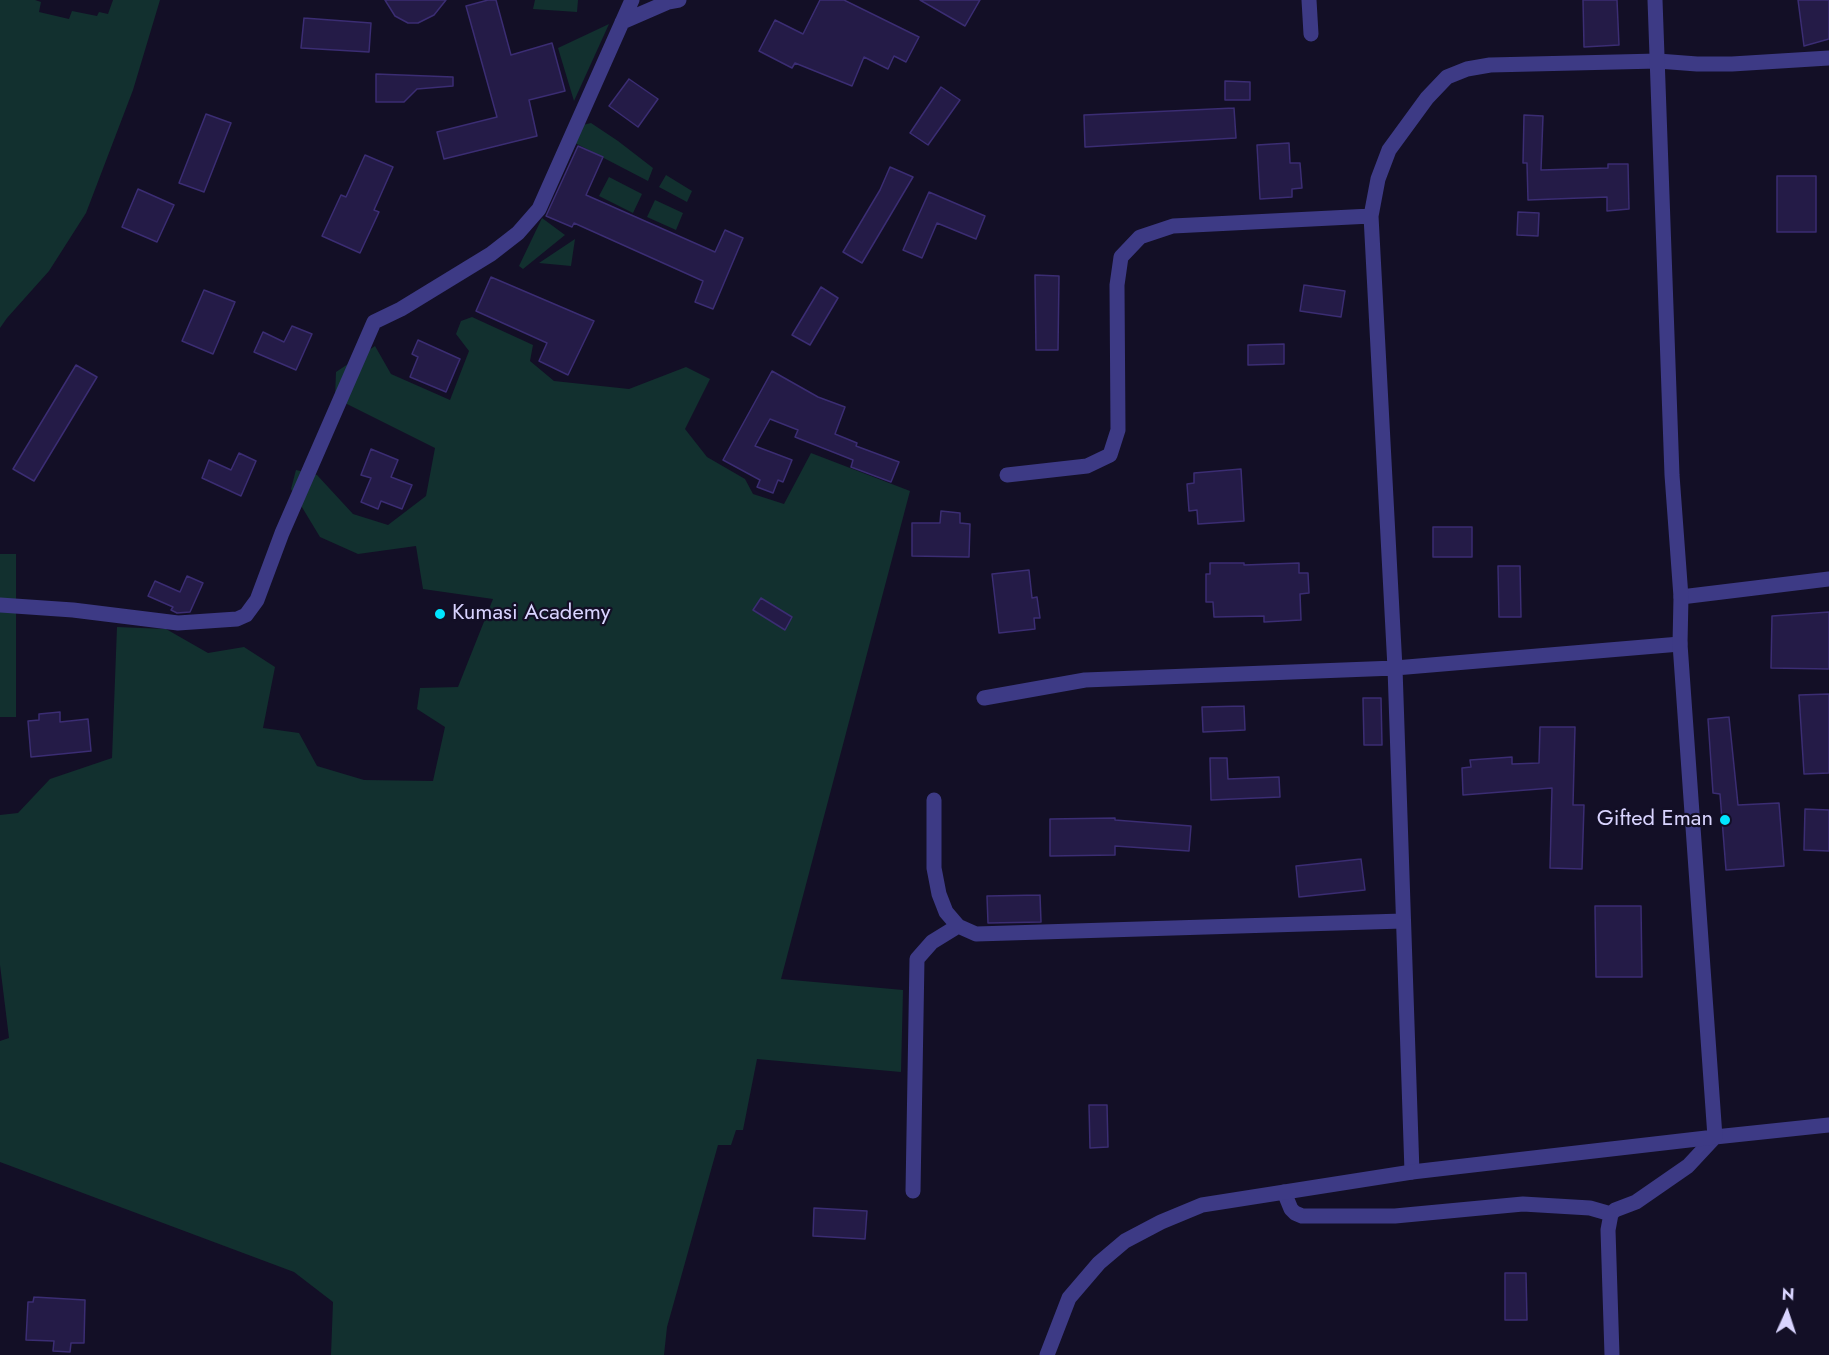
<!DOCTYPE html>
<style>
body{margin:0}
#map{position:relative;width:1829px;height:1355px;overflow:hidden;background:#130f26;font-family:Jost,sans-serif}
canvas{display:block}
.north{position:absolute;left:1757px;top:1283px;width:60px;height:60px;-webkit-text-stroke:4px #130f26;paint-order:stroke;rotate:3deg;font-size:16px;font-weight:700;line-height:24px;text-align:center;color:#d9d4ff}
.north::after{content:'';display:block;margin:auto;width:21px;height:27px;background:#d9d4ff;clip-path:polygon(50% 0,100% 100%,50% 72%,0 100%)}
</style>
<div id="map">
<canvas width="1829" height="1355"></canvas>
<div class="north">N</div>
</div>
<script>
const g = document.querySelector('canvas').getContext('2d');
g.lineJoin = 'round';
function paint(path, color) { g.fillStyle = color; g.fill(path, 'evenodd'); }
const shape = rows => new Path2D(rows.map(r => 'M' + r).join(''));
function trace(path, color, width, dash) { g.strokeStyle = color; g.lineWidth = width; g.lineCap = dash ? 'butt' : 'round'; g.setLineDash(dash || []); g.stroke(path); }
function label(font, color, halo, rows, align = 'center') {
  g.font = font + ' Jost,sans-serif'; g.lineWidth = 4.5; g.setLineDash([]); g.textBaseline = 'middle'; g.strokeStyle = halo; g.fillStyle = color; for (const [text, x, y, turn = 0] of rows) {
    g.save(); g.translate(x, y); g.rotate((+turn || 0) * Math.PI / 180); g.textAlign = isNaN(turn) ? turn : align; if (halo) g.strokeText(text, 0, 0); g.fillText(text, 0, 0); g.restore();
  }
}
const green = shape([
 [0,0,35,0,41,2,39,12,69,19,72,11,97,16,99,12,108,14,113,0,160,0,133,90,86,213,49,271,7,318,0,328],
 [535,0,578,0,577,12,533,9],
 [609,24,574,101,558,48],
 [591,123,618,141,653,168,648,181,575,143,583,125],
 [666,175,692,191,687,202,659,187],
 [609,177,642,194,633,213,599,196],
 [655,200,683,213,676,230,647,217],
 [542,218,565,235,523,269,519,266],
 [575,239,571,266,539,263],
 [472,317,533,345,530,361,554,381,629,389,686,367,710,379,685,429,707,457,745,479,753,494,784,504,811,453,910,491,781,979,903,990,901,1072,757,1059,743,1130,736,1130,731,1145,718,1145,667,1327,664,1355,331,1355,333,1302,294,1272,0,1162,0,1041,9,1038,0,965,0,815,18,813,50,779,112,758,117,627,166,629,208,653,244,647,275,667,263,728,299,733,317,766,364,780,433,781,445,727,417,709,420,688,458,687,493,599,423,589,416,546,358,554,320,537,291,489,296,470,317,475,353,514,388,525,426,496,435,448,335,398,336,372,375,346,391,374,450,400,469,351,456,334,461,321],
 [0,554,16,554,16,717,0,717]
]);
const building = shape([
 [385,0,446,0,434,15,418,23,408,23,395,16,385,0],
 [488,0,496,0,511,55,552,43,565,91,529,100,537,136,444,159,437,132,497,117,466,6,488,0],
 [820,0,844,0,919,37,906,62,894,56,888,69,864,57,852,86,795,63,792,68,759,51,775,20,803,34,820,0],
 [920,0,980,0,965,26,920,0],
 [1583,0,1617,0,1619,45,1584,47,1583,0],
 [1798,0,1829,0,1829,39,1804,46,1798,0],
 [304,18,371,23,369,52,301,48,304,18],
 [376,74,453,77,453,86,417,89,404,102,376,102,376,74],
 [629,79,658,99,638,127,609,106,629,79],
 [1225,81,1250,82,1250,100,1225,100,1225,81],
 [941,87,960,100,928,145,910,133,941,87],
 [1234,108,1236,138,1085,147,1084,115,1234,108],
 [206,114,231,123,204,192,179,183,206,114],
 [1524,115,1543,116,1541,170,1608,168,1608,164,1628,164,1629,209,1607,211,1607,197,1528,200,1527,163,1523,163,1524,115],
 [1289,143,1290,163,1300,163,1302,188,1292,189,1292,197,1260,199,1257,145,1289,143],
 [578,146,603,157,586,195,715,252,725,230,743,238,713,309,695,302,703,281,574,223,572,227,546,216,578,146],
 [365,155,393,167,374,210,379,212,360,253,322,236,341,195,346,197,365,155],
 [890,167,913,177,862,263,843,252,880,190,890,167],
 [1777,176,1816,176,1816,232,1777,232,1777,176],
 [138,189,174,205,157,242,122,227,138,189],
 [929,192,985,216,976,239,937,223,922,258,903,250,929,192],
 [1518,212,1539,213,1538,236,1517,235,1518,212],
 [1035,275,1059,276,1058,350,1036,350,1035,275],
 [491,277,594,321,568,375,539,361,547,343,476,311,491,277],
 [1304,285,1345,291,1341,317,1300,311,1304,285],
 [821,287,838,298,810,345,792,335,821,287],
 [204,290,235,302,213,354,182,341,204,290],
 [292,326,312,334,296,370,254,352,263,332,284,342,292,326],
 [418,340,460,359,446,392,410,377,418,357,412,354,418,340],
 [1284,344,1284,364,1248,365,1248,345,1284,344],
 [76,365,97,377,34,481,13,469,76,365],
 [772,371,818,397,845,407,835,434,857,443,856,446,899,462,891,482,851,467,853,460,795,437,798,430,770,419,755,446,792,460,783,482,778,480,773,493,757,487,760,480,723,460,772,371],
 [371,449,398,460,391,477,412,485,402,509,381,501,378,509,361,502,371,478,361,475,371,449],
 [239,453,256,461,241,496,202,478,209,460,231,470,239,453],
 [1241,469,1244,521,1198,524,1197,510,1189,511,1187,484,1194,483,1194,473,1241,469],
 [941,511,960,513,960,523,970,524,969,557,912,556,912,523,940,523,941,511],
 [1433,527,1472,527,1472,557,1433,557,1433,527],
 [1210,563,1244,563,1244,565,1299,563,1299,573,1308,573,1309,593,1300,594,1301,620,1264,622,1264,616,1214,617,1213,602,1206,602,1206,574,1210,574,1210,563],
 [1498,566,1520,566,1521,617,1499,617,1498,566],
 [1029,570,1032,598,1037,597,1040,618,1034,618,1035,629,999,633,992,574,1029,570],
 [187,576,203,583,190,612,177,613,171,610,173,607,148,596,155,581,180,592,187,576],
 [761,598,792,617,785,630,753,610,761,598],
 [1829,612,1829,669,1771,668,1772,616,1829,612],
 [1829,694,1829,773,1804,774,1799,695,1829,694],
 [1363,698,1381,698,1382,745,1364,745,1363,698],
 [1244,706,1245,730,1203,732,1202,707,1244,706],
 [60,712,60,722,88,719,91,751,31,757,28,721,39,720,39,714,60,712],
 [1729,717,1738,805,1779,803,1784,866,1726,870,1720,794,1713,793,1708,719,1729,717],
 [1540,727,1575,727,1573,805,1584,805,1582,869,1550,868,1552,788,1463,795,1462,768,1471,767,1470,760,1512,757,1512,764,1539,763,1540,727],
 [1210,758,1227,758,1228,779,1279,777,1280,797,1211,800,1210,758],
 [1805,809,1829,810,1829,851,1804,850,1805,809],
 [1115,818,1115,820,1191,826,1189,851,1115,846,1115,855,1050,856,1050,819,1115,818],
 [1361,859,1365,890,1299,897,1296,866,1361,859],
 [1040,895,1041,922,988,923,987,896,1040,895],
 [1595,906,1641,906,1642,977,1596,977,1595,906],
 [1089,1105,1107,1105,1108,1147,1090,1148,1089,1105],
 [814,1208,867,1211,865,1239,813,1236,814,1208],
 [1505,1273,1526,1273,1527,1320,1505,1320,1505,1273],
 [34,1297,85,1300,84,1343,71,1343,70,1352,53,1351,54,1341,26,1340,28,1302,33,1302,34,1297]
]);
const minor = shape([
 [1309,0,1311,34],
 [622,22,668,2,679,0],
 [1007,475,1087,466,1110,455,1118,430,1117,285,1121,257,1140,237,1173,226,1371,216],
 [1681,597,1829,579],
 [0,605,73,610,178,623,237,619,246,615,257,600,282,533,374,322,401,309,491,254,518,233,539,209,632,0],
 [984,698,1085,680,1395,668,1680,644],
 [934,800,934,868,939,894,946,912,958,926,976,934,1403,921],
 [1412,1172,1395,668,1371,216,1378,179,1389,150,1427,98,1447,77,1467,69,1490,65,1658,61,1697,64,1732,64,1829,58],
 [913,1191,917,959,932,942,958,926],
 [1284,1192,1291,1209,1295,1213,1302,1216,1395,1216,1523,1204,1590,1208,1611,1214],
 [1612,1355,1608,1230,1611,1214,1615,1210,1636,1202,1688,1166,1715,1137,1829,1125]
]);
const tertiary = shape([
 [1047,1355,1069,1298,1099,1263,1125,1241,1161,1222,1202,1205,1412,1172,1715,1137,1680,644,1681,597,1672,475,1655,0]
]);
const markers = [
 [440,614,6,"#00e5ff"],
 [1725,820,6,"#00e5ff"]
];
const poiNames = [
 ["Kumasi Academy",452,614],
 ["Gifted Eman",1713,820,"right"]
];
paint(green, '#12302f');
paint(building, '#241b47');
trace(building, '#3b2d73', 1.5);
trace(minor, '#3d3a85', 15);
trace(tertiary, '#3d3a85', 15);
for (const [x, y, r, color] of markers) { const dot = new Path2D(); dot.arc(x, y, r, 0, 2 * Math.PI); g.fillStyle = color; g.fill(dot); trace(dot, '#130f26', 2); }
label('22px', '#d9d4ff', '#130f26', poiNames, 'left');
</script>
